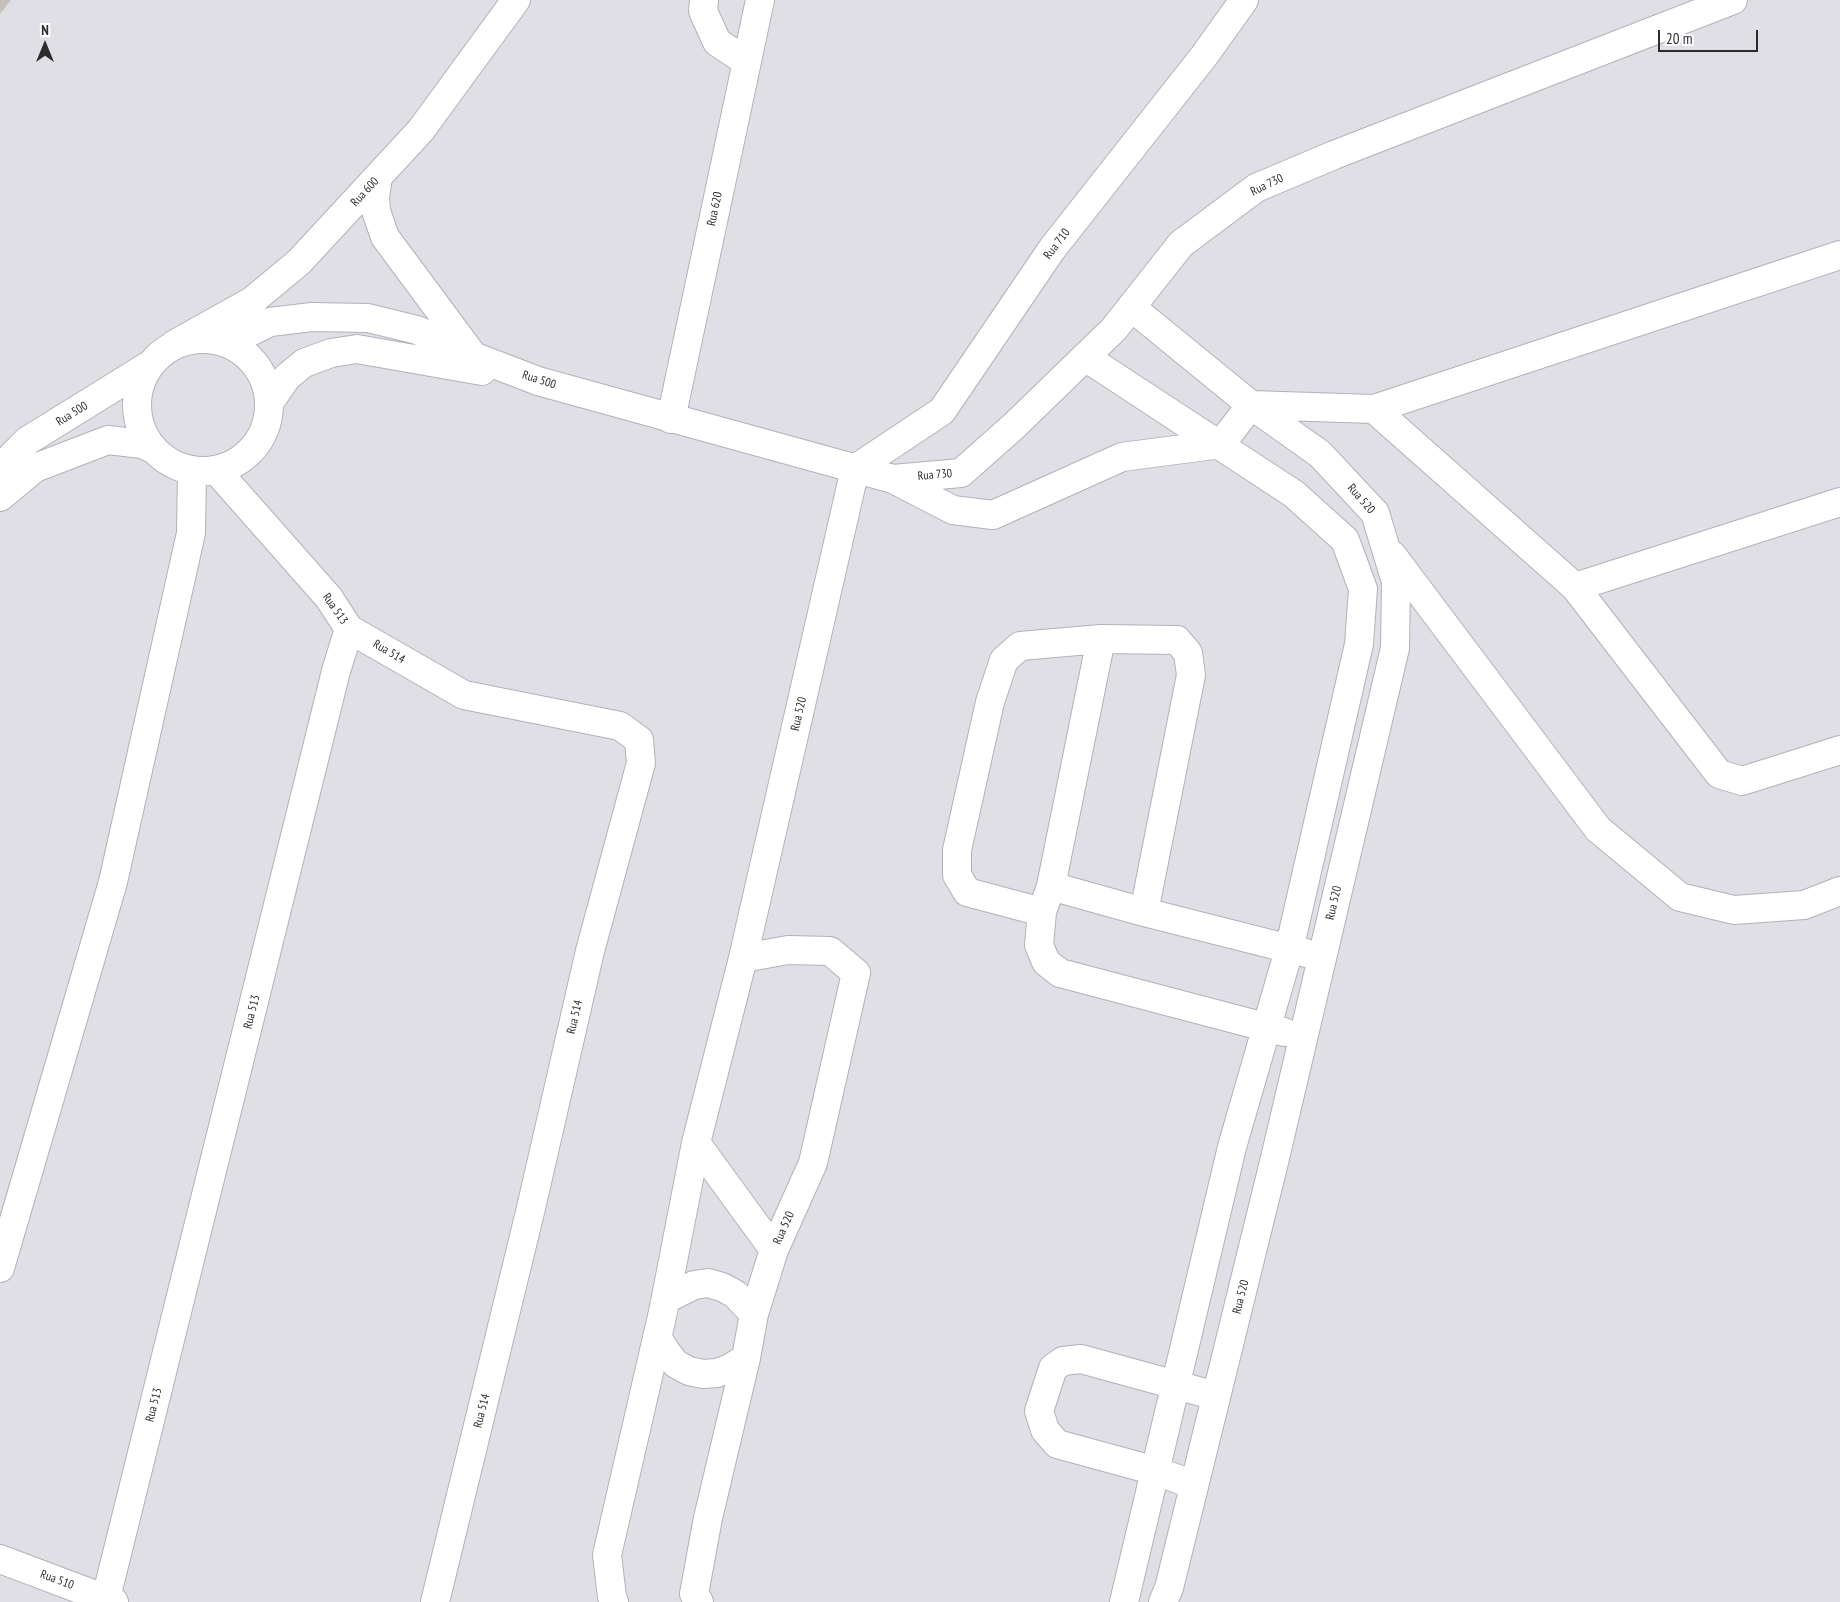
<!DOCTYPE html>
<style>
body{margin:0}
#map{position:relative;width:1840px;height:1602px;overflow:hidden;background:#ece5df;font-family:"PT Sans Narrow",sans-serif}
canvas{display:block}
.north{position:absolute;left:20px;top:20px;width:50px;height:50px;-webkit-text-stroke:4px #fff;paint-order:stroke;rotate:0deg;font-size:14px;font-weight:700;line-height:20px;text-align:center;color:#2c2c2c}
.north::after{content:'';display:block;margin:auto;width:18px;height:22px;background:#2c2c2c;clip-path:polygon(50% 0,100% 100%,50% 72%,0 100%)}
.scale{position:absolute;left:1658px;top:30px;width:100px;height:22px;box-sizing:border-box;border:2px solid #2c2c2c;border-top:0;padding-left:6px;font-size:15px;line-height:18px;white-space:nowrap;color:#2c2c2c;-webkit-text-stroke:4px #fff;paint-order:stroke}
</style>
<div id="map">
<canvas width="1840" height="1602"></canvas>
<div class="north">N</div>
<div class="scale">20 m</div>
</div>
<script>
const g = document.querySelector('canvas').getContext('2d');
g.lineJoin = 'round';
function paint(path, color) { g.fillStyle = color; g.fill(path, 'evenodd'); }
const shape = rows => new Path2D(rows.map(r => 'M' + r).join(''));
function trace(path, color, width, dash) { g.strokeStyle = color; g.lineWidth = width; g.lineCap = dash ? 'butt' : 'round'; g.setLineDash(dash || []); g.stroke(path); }
function label(font, color, halo, rows, align = 'center') {
  g.font = font + ' "PT Sans Narrow",sans-serif'; g.lineWidth = 4; g.setLineDash([]); g.textBaseline = 'middle'; g.strokeStyle = halo; g.fillStyle = color; for (const [text, x, y, turn = 0] of rows) {
    g.save(); g.translate(x, y); g.rotate((+turn || 0) * Math.PI / 180); g.textAlign = isNaN(turn) ? turn : align; if (halo) g.strokeText(text, 0, 0); g.fillText(text, 0, 0); g.restore();
  }
}
const industrial = shape([
 [0,0,1840,0,1840,1602,0,1602]
]);
const building = shape([
 [0,0,11,0,0,14]
]);
const minor = shape([
 [704,0,703,11,717,42,747,62],
 [378,177,375,197,376,211,385,237,471,353],
 [1131,307,1251,405,1320,454,1375,513,1396,582,1395,648,1275,1158,1169,1588,1163,1602],
 '137 405a66 66 0 1 1 132 0a66 66 0 1 1-132 0Z',
 [228,343,270,322,312,317,368,318,417,330,473,356,538,381,893,479,961,473,1015,425,1114,329,1181,244,1256,188,1334,155,1733,0],
 [175,344,252,301,299,262,421,130,516,0],
 [1085,357,1294,494,1345,540,1363,589,1359,644,1289,950,1232,1147,1124,1602],
 [269,403,287,377,304,363,331,353,357,349,482,371],
 [1374,409,1575,587,1840,502],
 [671,419,760,0],
 [0,468,27,441,148,366],
 [855,469,942,411,1052,249,1204,56,1244,0],
 [893,479,953,510,993,515,1122,457,1221,444,1251,405,1374,409,1840,255],
 [0,497,35,468,108,440,142,444,153,449],
 [1392,555,1598,829,1680,897,1734,910,1804,905,1840,891],
 [1575,587,1719,774,1742,781,1840,750],
 [349,629,464,695,620,726,639,740,641,763,590,951,531,1208,435,1602],
 [1101,639,1051,886,1042,912,1039,945,1046,962,1060,973,1284,1032],
 [1051,886,1144,912,1306,953],
 [1042,912,967,892,957,875,957,850,990,702,1004,660,1020,646,1101,639,1177,640,1188,653,1191,675,1144,912],
 [696,1143,774,1250],
 [0,1268,113,882,191,533,192,470],
 [666,1299,694,1285,708,1283,722,1287,735,1294,754,1314],
 [657,1337,667,1353,676,1364,689,1371,703,1374,717,1373,730,1368,746,1358],
 [1194,1485,1156,1471,1057,1444,1045,1430,1039,1411,1053,1368,1063,1361,1081,1359,1216,1396],
 [0,1559,114,1602],
 [106,1598,336,671,349,629,329,598,216,470],
 [614,1602,612,1597,607,1555,663,1312,696,1143,743,958,855,469],
 [699,1602,694,1594,708,1518,746,1358,754,1314,774,1250,813,1163,856,973,830,951,788,950,743,958]
]);
const streetNames = [
 ["Rua 730",1267,185,-26],
 ["Rua 600",365,192,-47],
 ["Rua 620",715,209,-78],
 ["Rua 710",1057,244,-53],
 ["Rua 500",539,380,18],
 ["Rua 500",72,414,-32],
 ["Rua 730",935,475,-5],
 ["Rua 520",1361,499,49],
 ["Rua 513",335,609,55],
 ["Rua 514",389,652,30],
 ["Rua 520",799,714,-77],
 ["Rua 520",1334,903,-77],
 ["Rua 513",252,1012,-76],
 ["Rua 514",575,1017,-77],
 ["Rua 520",784,1228,-66],
 ["Rua 520",1241,1297,-76],
 ["Rua 513",154,1405,-76],
 ["Rua 514",482,1411,-76],
 ["Rua 510",57,1580,20]
];
paint(industrial, '#e0dfe5');
paint(building, '#c5c0ba');
trace(minor, '#afb2bb', 30);
trace(minor, '#fff', 28);
label('12px', '#2c2c2c', '#fff', streetNames);
</script>
